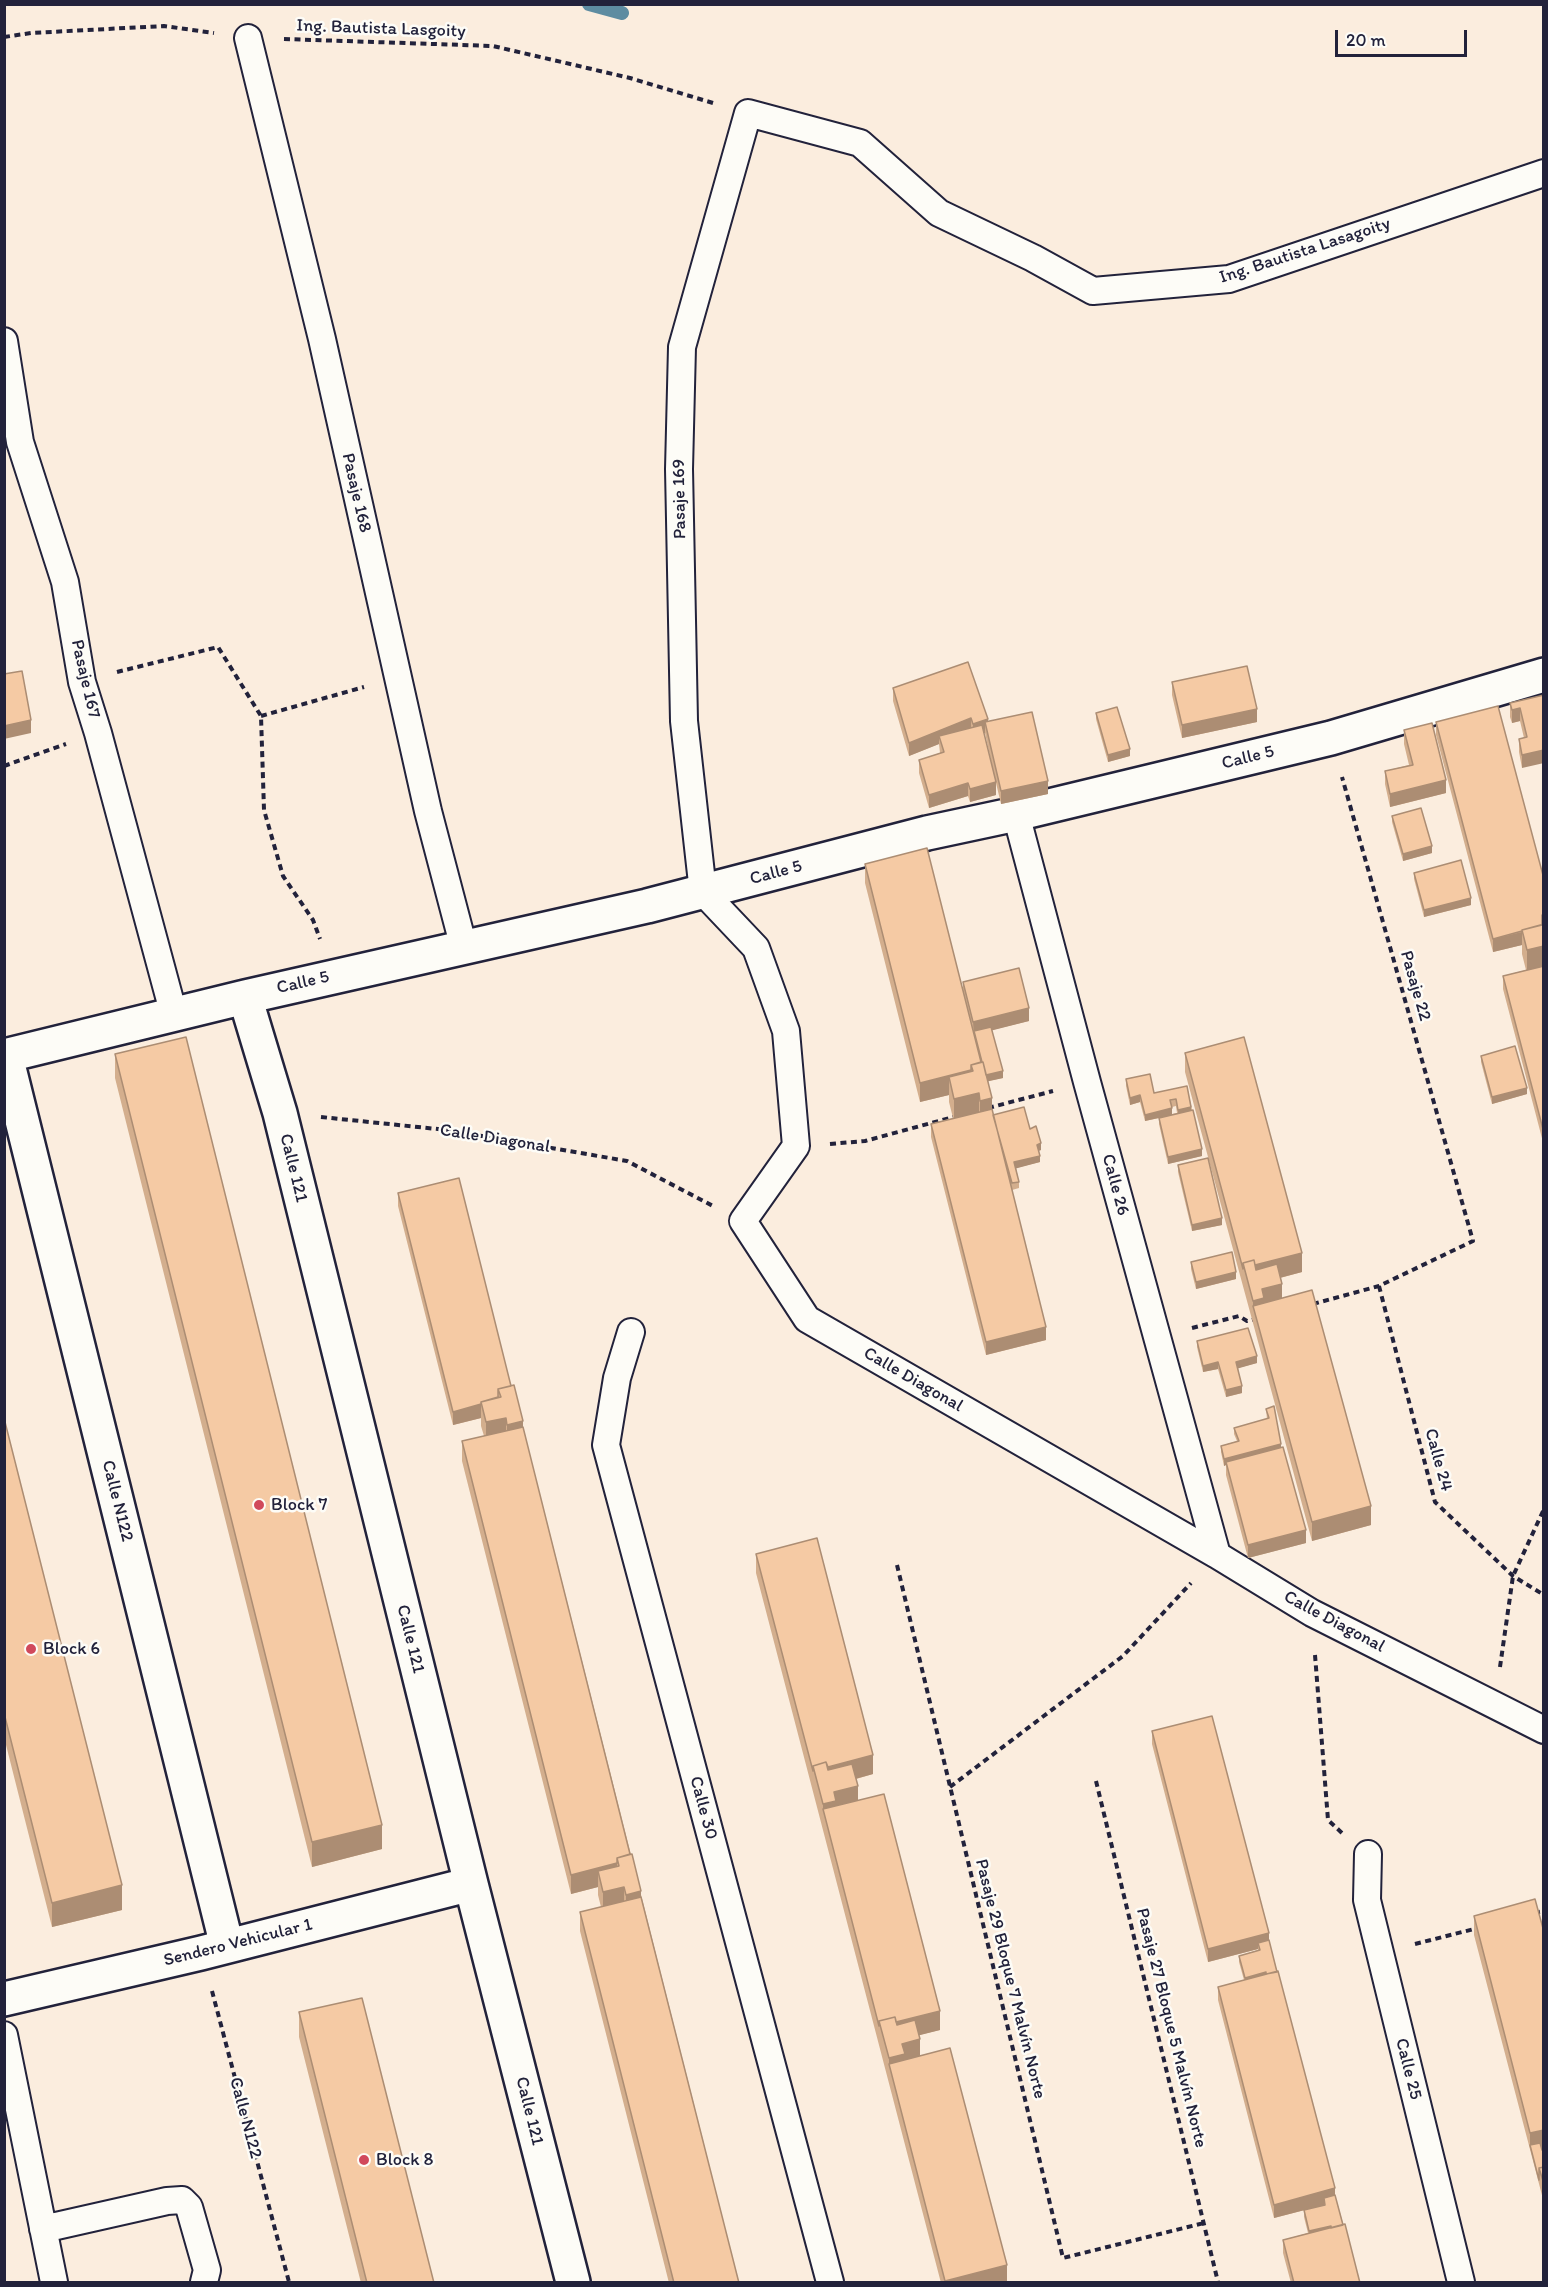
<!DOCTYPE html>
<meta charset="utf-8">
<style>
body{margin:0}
#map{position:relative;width:1548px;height:2287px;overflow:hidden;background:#fbedde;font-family:Itim,sans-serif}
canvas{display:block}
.frame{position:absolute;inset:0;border:6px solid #22223b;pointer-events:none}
.scale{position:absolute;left:1335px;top:30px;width:132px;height:27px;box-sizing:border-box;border:3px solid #22223b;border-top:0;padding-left:8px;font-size:18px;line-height:21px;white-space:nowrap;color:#22223b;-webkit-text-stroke:4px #fdfcf7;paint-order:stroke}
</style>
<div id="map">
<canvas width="1548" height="2287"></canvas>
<div class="frame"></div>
<div class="scale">20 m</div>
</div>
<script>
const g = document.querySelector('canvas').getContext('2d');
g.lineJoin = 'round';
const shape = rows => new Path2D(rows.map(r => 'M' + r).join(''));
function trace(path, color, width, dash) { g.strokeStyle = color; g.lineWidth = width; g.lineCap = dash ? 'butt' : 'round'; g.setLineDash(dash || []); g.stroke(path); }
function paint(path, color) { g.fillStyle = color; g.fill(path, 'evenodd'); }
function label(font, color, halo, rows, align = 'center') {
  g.font = font + ' Itim,sans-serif'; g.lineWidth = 5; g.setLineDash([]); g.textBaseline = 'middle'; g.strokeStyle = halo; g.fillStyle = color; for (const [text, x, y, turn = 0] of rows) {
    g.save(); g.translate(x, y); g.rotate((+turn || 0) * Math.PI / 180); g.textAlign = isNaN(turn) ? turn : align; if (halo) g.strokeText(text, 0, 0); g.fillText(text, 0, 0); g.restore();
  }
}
const stream = shape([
 [589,4,622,13]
]);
const path = shape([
 [4,37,31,33,164,26,214,33],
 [284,39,493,46,630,78,713,103],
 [117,672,218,647,261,716,264,810,283,876,313,920,320,939],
 [261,716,364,687],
 [4,766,66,744],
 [988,1108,1053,1091],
 [321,1117,447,1130,627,1161,713,1206],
 [830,1144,865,1141,957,1116],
 [1379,1286,1435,1502,1513,1576,1544,1595],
 [1313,1304,1379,1286,1473,1241,1342,777],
 [1192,1328,1239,1316,1247,1321,1256,1319],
 [897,1565,1063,2258,1204,2223],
 [1315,1655,1328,1820,1342,1833],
 [1500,1667,1513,1576,1544,1509],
 [1096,1781,1218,2282],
 [950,1787,1123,1656,1191,1583],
 [1534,1913,1544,1911],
 [1415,1944,1478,1928],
 [212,1991,289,2282]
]);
const lane = shape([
 [248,38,322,339,428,811,464,948],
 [1544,173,1229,279,1093,291,1033,258,939,213,860,143,748,113,682,347,679,469,684,721,703,892,756,948,786,1031,796,1146,743,1221,807,1319,1217,1555,1312,1613,1544,1730],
 [4,341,20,442,65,582,82,682,98,733,174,1015],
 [1016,814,1087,1082,1217,1555],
 [631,1332,617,1378,606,1445,830,2282],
 [1368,1854,1367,1900,1461,2282],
 [4,2035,54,2282],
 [43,2229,167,2201,182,2200,189,2207,207,2270,204,2282]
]);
const street = shape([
 [245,997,280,1113,471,1884,573,2282],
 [4,1056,245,997,647,906,927,833,1016,814,1331,738,1544,675],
 [6,1056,227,1946],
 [4,1999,201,1953,471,1884]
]);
const wall = shape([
 [1172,682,1257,722,1182,738,1172,695],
 [893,688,988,722,1048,794,1001,804,996,783,996,795,970,802,968,796,929,808,919,773,919,760,940,753,939,744,909,756,893,701],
 [984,733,985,733,993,770],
 [1544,695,1522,768,1519,752,1519,739,1524,738,1520,721,1512,723,1510,717,1510,703],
 [1096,713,1130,756,1108,762,1096,719],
 [1436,722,1544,879,1544,1146,1503,989,1503,976,1526,970,1522,954,1522,945,1493,952,1436,735],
 [1404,730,1446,793,1390,807,1385,784,1385,771,1409,765,1404,744],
 [1392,816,1432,853,1403,861,1392,822],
 [865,864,963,989,963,982,1029,1021,992,1030,1003,1078,988,1081,993,1115,1030,1129,1041,1150,1039,1151,1040,1162,1016,1168,1019,1182,1019,1188,1012,1190,1046,1340,986,1355,931,1137,931,1124,953,1118,949,1102,949,1095,920,1102,865,883],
 [1414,873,1471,905,1424,917,1414,879],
 [1185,1053,1302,1272,1280,1278,1282,1299,1371,1525,1312,1541,1185,1072],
 [115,1054,382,1849,312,1867,115,1078],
 [1481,1056,1527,1094,1492,1104,1481,1062],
 [1126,1079,1154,1093,1187,1086,1202,1156,1168,1164,1159,1124,1159,1118,1145,1121,1140,1102,1130,1105,1126,1086],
 [1176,1106,1177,1113,1172,1114,1172,1107],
 [1178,1165,1222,1225,1192,1231,1178,1172],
 [398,1193,511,1386,523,1427,739,2283,669,2283,580,1931,580,1912,601,1907,598,1895,598,1887,571,1894,462,1461,462,1441,484,1436,481,1426,481,1418,453,1425,398,1206],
 [1191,1262,1236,1279,1196,1289,1191,1269],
 [1197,1341,1257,1363,1238,1368,1242,1393,1226,1397,1218,1369,1203,1372,1197,1347],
 [1266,1409,1281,1447,1306,1543,1248,1558,1226,1475,1226,1465,1224,1466,1221,1452,1221,1446,1237,1441,1234,1434,1234,1428,1267,1419],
 [4,1418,122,1910,52,1927,4,1737],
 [756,1554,873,1774,856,1779,858,1800,940,2030,919,2035,920,2055,1007,2283,941,2283,756,1573],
 [1152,1731,1269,1940,1335,2195,1360,2283,1291,2283,1283,2253,1283,2240,1308,2233,1304,2217,1304,2210,1324,2205,1274,2218,1218,2000,1218,1987,1244,1980,1239,1962,1239,1956,1258,1950,1258,1949,1208,1962,1152,1744],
 [1474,1916,1542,2149,1544,2149,1544,2203,1474,1935],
 [299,2012,434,2283,361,2283,299,2037]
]);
const shadedWall = shape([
 [1520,708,1520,721,1512,723,1512,710],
 [1257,709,1257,722,1182,738,1182,725],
 [971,718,971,731,939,736,939,744,909,756,909,743],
 [988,719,988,732,985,722,985,733,973,737,973,724],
 [31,720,31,733,4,739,4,726],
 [1130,749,1130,756,1108,762,1108,755],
 [1544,750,1544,763,1522,768,1522,755],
 [1446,780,1446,793,1390,807,1390,794],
 [1048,781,1048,794,1001,804,1001,791],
 [996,782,996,795,970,802,970,789],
 [968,783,968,796,929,808,929,795],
 [1432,846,1432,853,1403,861,1403,854],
 [1471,898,1471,905,1424,917,1424,910],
 [1522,932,1522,945,1493,952,1493,939],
 [1544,946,1544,970,1527,974,1527,950],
 [1029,1008,1029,1021,974,1035,973,1022],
 [971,1070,971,1089,949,1077,949,1095,920,1102,920,1083],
 [1003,1071,1003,1078,985,1082,985,1075],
 [1527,1088,1527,1094,1492,1104,1492,1097],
 [979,1093,979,1118,954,1124,954,1099],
 [1140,1095,1140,1102,1130,1105,1130,1098],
 [992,1098,992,1122,980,1125,980,1101],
 [1191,1107,1191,1114,1178,1117,1178,1110],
 [1172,1108,1172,1115,1145,1121,1145,1115],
 [1041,1143,1041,1150,1037,1151,1037,1145],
 [1202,1149,1202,1156,1168,1164,1168,1157],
 [1040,1156,1040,1162,1014,1169,1014,1162],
 [1222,1218,1222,1225,1192,1231,1192,1225],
 [1302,1253,1302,1272,1249,1286,1244,1268],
 [1236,1272,1236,1279,1196,1289,1196,1282],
 [1282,1284,1282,1309,1253,1306,1253,1301,1262,1289],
 [1046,1327,1046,1340,986,1355,986,1342],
 [1257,1356,1257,1363,1236,1369,1236,1362],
 [1218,1362,1218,1369,1203,1372,1203,1366],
 [1242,1386,1242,1393,1226,1397,1226,1390],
 [481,1404,481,1418,453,1425,453,1412],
 [506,1418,506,1442,486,1447,486,1422],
 [523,1421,523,1446,507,1450,507,1425],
 [1281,1444,1281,1450,1226,1462,1226,1465,1224,1466,1224,1459],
 [1371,1506,1371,1525,1312,1541,1312,1522],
 [1306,1530,1306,1543,1248,1558,1248,1545],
 [873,1755,873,1774,819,1789,814,1771],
 [858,1786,858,1811,823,1809,823,1804,834,1792],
 [382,1825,382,1849,312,1867,312,1842],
 [617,1863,617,1882,598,1871,598,1887,571,1894,571,1875],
 [122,1885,122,1910,52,1927,52,1903],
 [624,1887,624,1911,603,1916,603,1892],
 [641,1891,641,1916,626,1919,626,1895],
 [1269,1933,1269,1946,1258,1943,1258,1949,1208,1962,1208,1949],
 [1266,1972,1266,1979,1245,1984,1245,1978],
 [940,2011,940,2030,885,2044,881,2026],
 [920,2039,920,2064,889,2064,889,2058,902,2044],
 [1544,2130,1544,2149,1532,2152,1530,2145,1530,2133],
 [1335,2188,1335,2202,1324,2198,1324,2205,1274,2218,1274,2205],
 [1331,2226,1331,2233,1309,2238,1309,2231],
 [1007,2265,1007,2283,945,2283,945,2281]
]);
const building = shape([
 [968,662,988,719,973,724,971,718,909,743,893,688,968,662],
 [1247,666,1257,709,1182,725,1172,682,1247,666],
 [22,671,31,720,4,726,4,674,22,671],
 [1544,695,1544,750,1522,755,1519,739,1527,737,1520,708,1512,710,1510,703,1544,695],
 [1498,706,1544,879,1544,915,1542,915,1542,925,1522,930,1522,931,1493,939,1436,722,1498,706],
 [1117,707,1130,749,1108,755,1096,713,1117,707],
 [1032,712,1048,781,1001,791,985,722,1032,712],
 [1432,723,1446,780,1390,794,1385,771,1413,765,1404,730,1432,723],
 [982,725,996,782,970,789,968,783,929,795,919,760,944,752,939,736,982,725],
 [1421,808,1432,846,1403,854,1392,816,1421,808],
 [927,848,981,1062,971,1065,971,1070,920,1083,865,864,927,848],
 [1461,860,1471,898,1424,910,1414,873,1461,860],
 [1544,924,1544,946,1527,950,1522,930,1544,924],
 [1544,966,1544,1133,1503,976,1544,966],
 [1019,968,1029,1008,973,1022,963,982,1019,968],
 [991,1027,1003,1071,986,1075,983,1062,982,1062,974,1031,991,1027],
 [186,1037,382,1825,312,1842,115,1054,186,1037],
 [1244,1037,1302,1253,1255,1265,1254,1260,1243,1263,1243,1269,1185,1053,1244,1037],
 [1515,1046,1527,1088,1492,1097,1481,1056,1515,1046],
 [983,1062,992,1098,980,1101,979,1093,954,1099,949,1077,973,1071,971,1065,983,1062],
 [1150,1074,1154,1093,1187,1086,1191,1107,1178,1110,1176,1099,1170,1100,1172,1108,1145,1115,1140,1095,1130,1098,1126,1079,1150,1074],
 [1024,1107,1030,1129,1036,1126,1041,1143,1037,1145,1040,1156,1014,1162,1019,1182,1012,1183,993,1115,1024,1107],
 [992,1109,1046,1327,986,1342,931,1124,992,1109],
 [1193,1110,1202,1149,1168,1157,1159,1118,1193,1110],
 [1208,1158,1222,1218,1192,1225,1178,1165,1208,1158],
 [459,1178,511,1386,498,1389,498,1397,481,1402,481,1404,453,1412,398,1193,459,1178],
 [1232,1252,1236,1272,1196,1282,1191,1262,1232,1252],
 [1254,1260,1256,1270,1277,1264,1282,1284,1262,1289,1264,1298,1253,1301,1243,1263,1254,1260],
 [1312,1290,1371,1506,1312,1522,1253,1306,1312,1290],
 [1248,1328,1257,1356,1236,1362,1242,1386,1226,1390,1218,1362,1203,1366,1197,1341,1248,1328],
 [514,1385,523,1421,507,1425,506,1418,486,1422,481,1402,501,1397,498,1389,514,1385],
 [1274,1406,1281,1444,1224,1459,1221,1446,1239,1441,1234,1428,1269,1418,1266,1409,1274,1406],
 [4,1418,122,1885,52,1903,4,1713,4,1418],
 [523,1427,630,1854,617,1858,617,1863,571,1875,462,1441,523,1427],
 [1283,1447,1306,1530,1248,1545,1226,1462,1283,1447],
 [817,1538,873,1755,828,1767,826,1762,813,1766,813,1771,756,1554,817,1538],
 [1212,1716,1269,1933,1208,1949,1152,1731,1212,1716],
 [826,1762,828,1770,852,1764,858,1786,834,1792,836,1801,823,1804,813,1766,826,1762],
 [884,1794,940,2011,896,2022,895,2017,879,2021,879,2026,823,1809,884,1794],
 [632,1854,641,1891,626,1895,624,1887,603,1892,598,1871,619,1866,617,1858,632,1854],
 [641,1897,739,2283,674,2283,580,1912,641,1897],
 [1535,1899,1544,1932,1544,2130,1530,2133,1474,1916,1535,1899],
 [1269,1940,1277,1972,1266,1974,1266,1972,1245,1978,1239,1956,1260,1950,1258,1943,1269,1940],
 [1278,1971,1335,2188,1274,2205,1218,1987,1278,1971],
 [362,1998,434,2283,367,2283,299,2012,362,1998],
 [895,2017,897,2025,915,2020,920,2039,902,2044,905,2054,889,2058,879,2021,895,2017],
 [950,2048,1007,2265,945,2281,889,2064,950,2048],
 [1540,2143,1542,2150,1544,2149,1544,2167,1539,2168,1539,2180,1530,2145,1540,2143],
 [1544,2167,1544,2184,1539,2168,1544,2167],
 [1335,2195,1343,2225,1331,2228,1331,2226,1309,2231,1304,2210,1325,2205,1324,2198,1335,2195],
 [1345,2224,1360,2283,1294,2283,1283,2240,1345,2224]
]);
const markers = [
 [259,1505,6,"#d1495b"],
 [31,1649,6,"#d1495b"],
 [364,2160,6,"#d1495b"]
];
const streetNames = [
 ["Ing. Bautista Lasgoity",381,29,2],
 ["Ing. Bautista Lasagoity",1305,251,-18],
 ["Pasaje 168",356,493,77],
 ["Pasaje 169",680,499,-91],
 ["Pasaje 167",85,679,77],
 ["Calle 5",1248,758,-14],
 ["Calle 5",776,873,-15],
 ["Calle 5",303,983,-13],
 ["Pasaje 22",1415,986,74],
 ["Calle Diagonal",495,1139,9],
 ["Calle 121",293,1168,76],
 ["Calle 26",1115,1185,75],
 ["Calle Diagonal",913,1380,30],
 ["Calle 24",1438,1460,75],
 ["Calle N122",117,1501,76],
 ["Calle Diagonal",1334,1622,28],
 ["Calle 121",410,1639,76],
 ["Calle 30",703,1808,75],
 ["Sendero Vehicular 1",238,1943,-14],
 ["Pasaje 29 Bloque 7 Malvín Norte",1010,1979,76],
 ["Pasaje 27 Bloque 5 Malvín Norte",1171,2028,76],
 ["Calle 25",1408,2069,76],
 ["Calle 121",529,2111,76],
 ["Calle N122",245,2118,75]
];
const poiNames = [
 ["Block 7",271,1505],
 ["Block 6",43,1649],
 ["Block 8",376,2160]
];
trace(stream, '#5e8ca1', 14);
trace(lane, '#22223b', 30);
trace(street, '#22223b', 38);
trace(path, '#22223b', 4, [6, 4.5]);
trace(lane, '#fdfcf7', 26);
trace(street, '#fdfcf7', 33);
paint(wall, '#d3ae8d');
paint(shadedWall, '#ac8d73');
paint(building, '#f5caa4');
trace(building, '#ac8d73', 1.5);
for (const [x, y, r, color] of markers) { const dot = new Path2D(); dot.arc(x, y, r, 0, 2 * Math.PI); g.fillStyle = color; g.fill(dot); trace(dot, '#fdfcf7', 2); }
label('18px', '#22223b', '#fdfcf7', streetNames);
label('18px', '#22223b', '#fdfcf7', poiNames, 'left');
</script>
